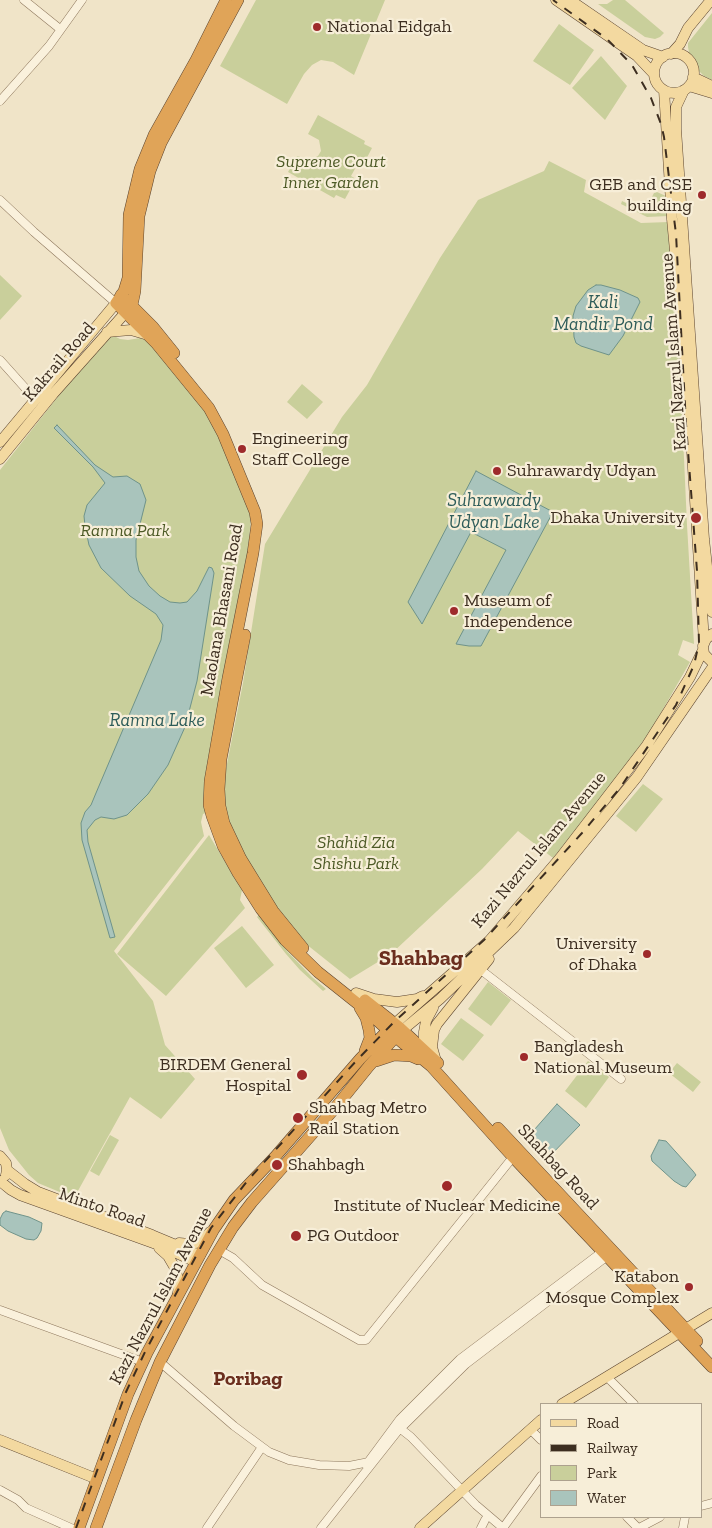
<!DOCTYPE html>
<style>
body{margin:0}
#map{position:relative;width:712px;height:1528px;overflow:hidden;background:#f0e4c8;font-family:"Zilla Slab",serif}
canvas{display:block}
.legend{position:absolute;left:540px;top:1403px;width:162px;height:115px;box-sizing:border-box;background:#f7eed8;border:1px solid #ada18e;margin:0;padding:6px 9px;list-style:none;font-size:15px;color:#3d2e20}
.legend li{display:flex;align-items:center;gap:10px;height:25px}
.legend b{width:25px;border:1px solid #ada18e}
</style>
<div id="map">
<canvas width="712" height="1528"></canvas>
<ul class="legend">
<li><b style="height:6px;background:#f3d9a0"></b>Road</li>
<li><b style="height:6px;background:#3d2e20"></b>Railway</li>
<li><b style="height:14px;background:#c9cf9b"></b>Park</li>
<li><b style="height:14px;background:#a9c4bc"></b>Water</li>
</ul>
</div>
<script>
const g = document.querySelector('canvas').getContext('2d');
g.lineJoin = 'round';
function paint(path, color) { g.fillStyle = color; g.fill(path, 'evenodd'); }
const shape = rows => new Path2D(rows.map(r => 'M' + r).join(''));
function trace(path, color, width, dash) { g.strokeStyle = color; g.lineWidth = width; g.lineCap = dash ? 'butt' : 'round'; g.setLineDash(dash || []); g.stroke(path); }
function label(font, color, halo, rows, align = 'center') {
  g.font = font + ' "Zilla Slab",serif'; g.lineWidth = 4.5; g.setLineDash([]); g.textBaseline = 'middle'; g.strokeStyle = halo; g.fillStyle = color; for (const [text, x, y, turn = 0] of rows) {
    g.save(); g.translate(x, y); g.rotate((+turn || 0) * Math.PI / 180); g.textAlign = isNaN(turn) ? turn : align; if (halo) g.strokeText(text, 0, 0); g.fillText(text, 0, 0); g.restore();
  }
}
const green = shape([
 [256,0,385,0,354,75,333,62,321,60,312,65,304,74,287,104,220,66],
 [613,0,625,0,664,33,660,37,655,39,645,37,598,4,607,4],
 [712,13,712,80,704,76,695,67,690,58,688,47,688,43],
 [559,24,594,50,570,85,533,61],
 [601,56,627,86,605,120,572,88],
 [318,115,365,141,364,144,372,148,361,169,356,167,351,176,356,179,345,199,336,195,334,198,288,172,297,156,310,160,318,156,321,151,319,140,308,134],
 [549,161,586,180,584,192,641,223,669,222,677,303,687,525,694,644,683,640,678,655,690,662,654,725,623,771,553,858,518,831,482,869,391,954,350,979,306,944,282,916,235,841,223,799,225,774,243,683,265,544,342,417,367,385,440,258,478,200,544,171],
 [657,192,668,197,669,216,647,217,621,204,622,201,644,212,654,193],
 [0,275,22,296,0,320],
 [110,334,120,339,128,340,140,338,148,341,191,389,214,424,249,509,251,519,247,560,206,813,203,814,201,822,204,836,114,951,153,1001,165,1045,195,1079,161,1119,130,1097,74,1198,38,1183,29,1175,9,1150,0,1128,0,470,106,336],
 [302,384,323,402,307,419,287,402],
 [643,784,663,799,636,832,616,816],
 [209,835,242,890,240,900,245,908,166,996,117,954],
 [259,915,288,952,312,977,326,989,323,991,300,970,286,954,257,917],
 [242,926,274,965,246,988,214,948],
 [488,982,511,1000,491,1026,468,1009],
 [461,1018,484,1035,463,1061,441,1044],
 [588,1061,609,1077,586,1108,565,1091],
 [677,1063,701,1082,693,1092,669,1073],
 [110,1135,119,1140,99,1176,90,1171]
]);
const water = shape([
 [596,285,601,285,620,290,638,298,640,302,623,336,609,355,581,346,576,343,574,337,573,316,576,306,588,290,596,285],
 [57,425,95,465,113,477,127,476,140,484,146,500,136,540,136,557,139,571,149,586,160,596,170,602,180,603,187,602,197,591,209,567,212,568,214,573,197,681,185,727,168,765,148,794,127,815,114,819,101,817,95,820,87,830,88,842,115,937,110,938,82,840,81,823,85,812,91,805,96,793,161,640,163,625,156,614,130,596,101,568,89,545,85,526,84,516,87,505,105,483,93,467,54,428,57,425],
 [476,471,553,512,481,646,469,646,456,644,506,550,471,532,422,624,408,602,476,471],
 [557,1104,580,1125,546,1160,527,1138,557,1104],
 [659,1140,666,1141,693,1171,696,1175,686,1187,682,1186,674,1181,652,1161,651,1156,659,1140],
 [6,1211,29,1217,42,1223,41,1231,37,1238,34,1240,26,1239,8,1231,0,1225,0,1219,3,1213,6,1211]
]);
const minor = shape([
 [24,0,60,29],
 [0,101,49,46,82,0],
 [0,200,34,232,116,303],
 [0,360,35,399],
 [481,970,621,1079],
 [219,1250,233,1258,262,1285,359,1340,366,1340,513,1157],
 [0,1310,143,1362],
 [160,1362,234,1426,269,1452,289,1460,319,1465,349,1466,369,1462],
 [611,1381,634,1404],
 [397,1426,411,1437,476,1505,503,1528],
 [534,1433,541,1440],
 [366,1465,400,1419,460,1359,602,1252],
 [0,1490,18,1500,26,1508,71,1528],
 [701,1506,712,1503],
 [627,1517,638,1528],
 [207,1528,262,1447],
 [321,1528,397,1432,466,1364,606,1257],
 [481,1528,485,1520],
 [503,1528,541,1476],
 [639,1528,660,1517],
 [683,1528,685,1517]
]);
const major = shape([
 [556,0,637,56,654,74],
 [570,0,643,50,663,57],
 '654 73a20 20 0 1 1 40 0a20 20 0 1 1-40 0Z',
 [671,54,680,44,688,28,711,0],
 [693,77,712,86],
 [689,86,712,93],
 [664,90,672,219,688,389,704,642],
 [684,90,676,107,676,129,704,539,712,612],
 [107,332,131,330,148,335],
 [0,442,116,303],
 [0,459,53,394,126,312],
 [712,634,706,639,703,646,704,654,712,662],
 [356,993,374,999,397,1002,417,999,423,996],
 [391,1027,489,941,560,858,647,745,690,677,703,650],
 [399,1033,440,999,514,928,637,777,712,668],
 [431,1055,424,1042,424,1032,426,1021,433,1008],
 [436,1061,432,1047,434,1030,437,1024,489,959],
 [0,1156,6,1163,7,1170,6,1175],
 [7,1170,25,1184,38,1192,152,1235,200,1255],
 [0,1181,11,1190,20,1195,159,1245,196,1262],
 [179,1243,190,1244,200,1242,210,1232],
 [159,1248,168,1256,175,1268,179,1283,178,1293],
 [562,1404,712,1313],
 [0,1440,97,1479],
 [420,1528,541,1420]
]);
const highway = shape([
 [226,0,196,60,154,135,140,169,129,215,128,278,124,291,116,303,156,343,209,408,223,434,255,512,257,524,253,553,228,678,210,781,209,805,212,816,223,846,238,873,261,909,285,940,318,972,367,1011,392,1034,431,1066,513,1157,712,1367],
 [121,295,153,327,174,353],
 [128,308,132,305,135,291,139,216,150,171,161,143,238,0],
 [245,635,221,759,219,789,220,806,224,823,241,859,273,911,303,948],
 [365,1000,399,1027,438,1063],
 [360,1008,366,1018,369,1030,370,1038,365,1051],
 [376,1061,394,1055,411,1056,418,1059],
 [498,1128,697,1341],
 [79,1528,128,1394,147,1353,214,1229,234,1200,274,1158,360,1059,391,1027],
 [96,1528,136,1420,160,1362,210,1265,233,1227,252,1202,335,1108,369,1066,399,1033]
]);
const rail = shape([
 [76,1528,126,1392,145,1352,211,1228,248,1180,358,1059,393,1023,484,940,582,833,620,788,676,705,694,665,699,643,697,571,686,424,676,234,664,137,661,124,651,98,632,65,607,39,553,0]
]);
const markers = [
 [317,27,5,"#9e2a2b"],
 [702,195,5,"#9e2a2b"],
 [242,449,5,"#9e2a2b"],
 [497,471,5,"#9e2a2b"],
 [696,518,6,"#9e2a2b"],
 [454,611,5,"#9e2a2b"],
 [647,954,5,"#9e2a2b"],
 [524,1057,5,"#9e2a2b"],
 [302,1075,6,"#9e2a2b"],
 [298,1118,6,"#9e2a2b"],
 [277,1165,6,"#9e2a2b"],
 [447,1186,6,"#9e2a2b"],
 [296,1236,6,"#9e2a2b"],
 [689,1287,5,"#9e2a2b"]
];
const poiNames = [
 ["National Eidgah",327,27],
 ["GEB and CSE",692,185,"right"],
 ["building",692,206,"right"],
 ["Engineering",252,439],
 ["Staff College",252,460],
 ["Suhrawardy Udyan",507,471],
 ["Dhaka University",685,518,"right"],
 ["Museum of",464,601],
 ["Independence",464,622],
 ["University",637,944,"right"],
 ["of Dhaka",637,965,"right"],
 ["Bangladesh",534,1047],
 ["National Museum",534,1068],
 ["BIRDEM General",291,1065,"right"],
 ["Hospital",291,1086,"right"],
 ["Shahbag Metro",309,1108],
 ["Rail Station",309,1129],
 ["Shahbagh",288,1165],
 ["Institute of Nuclear Medicine",447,1206,"center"],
 ["PG Outdoor",307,1236],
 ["Katabon",679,1277,"right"],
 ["Mosque Complex",679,1298,"right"]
];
const parkNames = [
 ["Supreme Court",331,162],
 ["Inner Garden",331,183],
 ["Ramna Park",125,531],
 ["Shahid Zia",356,843],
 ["Shishu Park",356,864]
];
const streetNames = [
 ["Kazi Nazrul Islam Avenue",674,352,-94],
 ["Kakrail Road",59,362,-49],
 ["Maolana Bhasani Road",222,610,-80],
 ["Kazi Nazrul Islam Avenue",539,850,-50],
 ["Shahbag Road",558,1167,47],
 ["Minto Road",102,1208,19],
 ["Kazi Nazrul Islam Avenue",161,1296,-62]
];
const waterNames = [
 ["Kali",603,303],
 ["Mandir Pond",603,325],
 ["Suhrawardy",494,501],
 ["Udyan Lake",494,523],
 ["Ramna Lake",157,721]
];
const quarterNames = [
 ["Poribag",248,1379]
];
const districtNames = [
 ["Shahbag",421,959]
];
paint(green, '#c9cf9b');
paint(water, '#a9c4bc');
trace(water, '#6f938a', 1);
trace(minor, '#8d765c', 9);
trace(major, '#5b4430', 11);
trace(highway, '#5b4430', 12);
trace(minor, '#faf1dc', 8);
trace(major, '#f3d9a0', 10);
trace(highway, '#e0a458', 11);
trace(rail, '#3d2e20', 2, [9, 9]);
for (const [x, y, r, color] of markers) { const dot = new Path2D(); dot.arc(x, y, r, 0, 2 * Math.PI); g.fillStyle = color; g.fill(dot); trace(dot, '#f7eed8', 2); }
label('18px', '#3d2e20', '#f7eed8', poiNames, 'left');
label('italic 18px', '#4d5a26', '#f7eed8', parkNames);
label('18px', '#3d2e20', '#f7eed8', streetNames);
label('italic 19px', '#2f5d5a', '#f7eed8', waterNames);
label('bold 20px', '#6b2e1e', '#f7eed8', quarterNames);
label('bold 22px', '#6b2e1e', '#f7eed8', districtNames);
</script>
